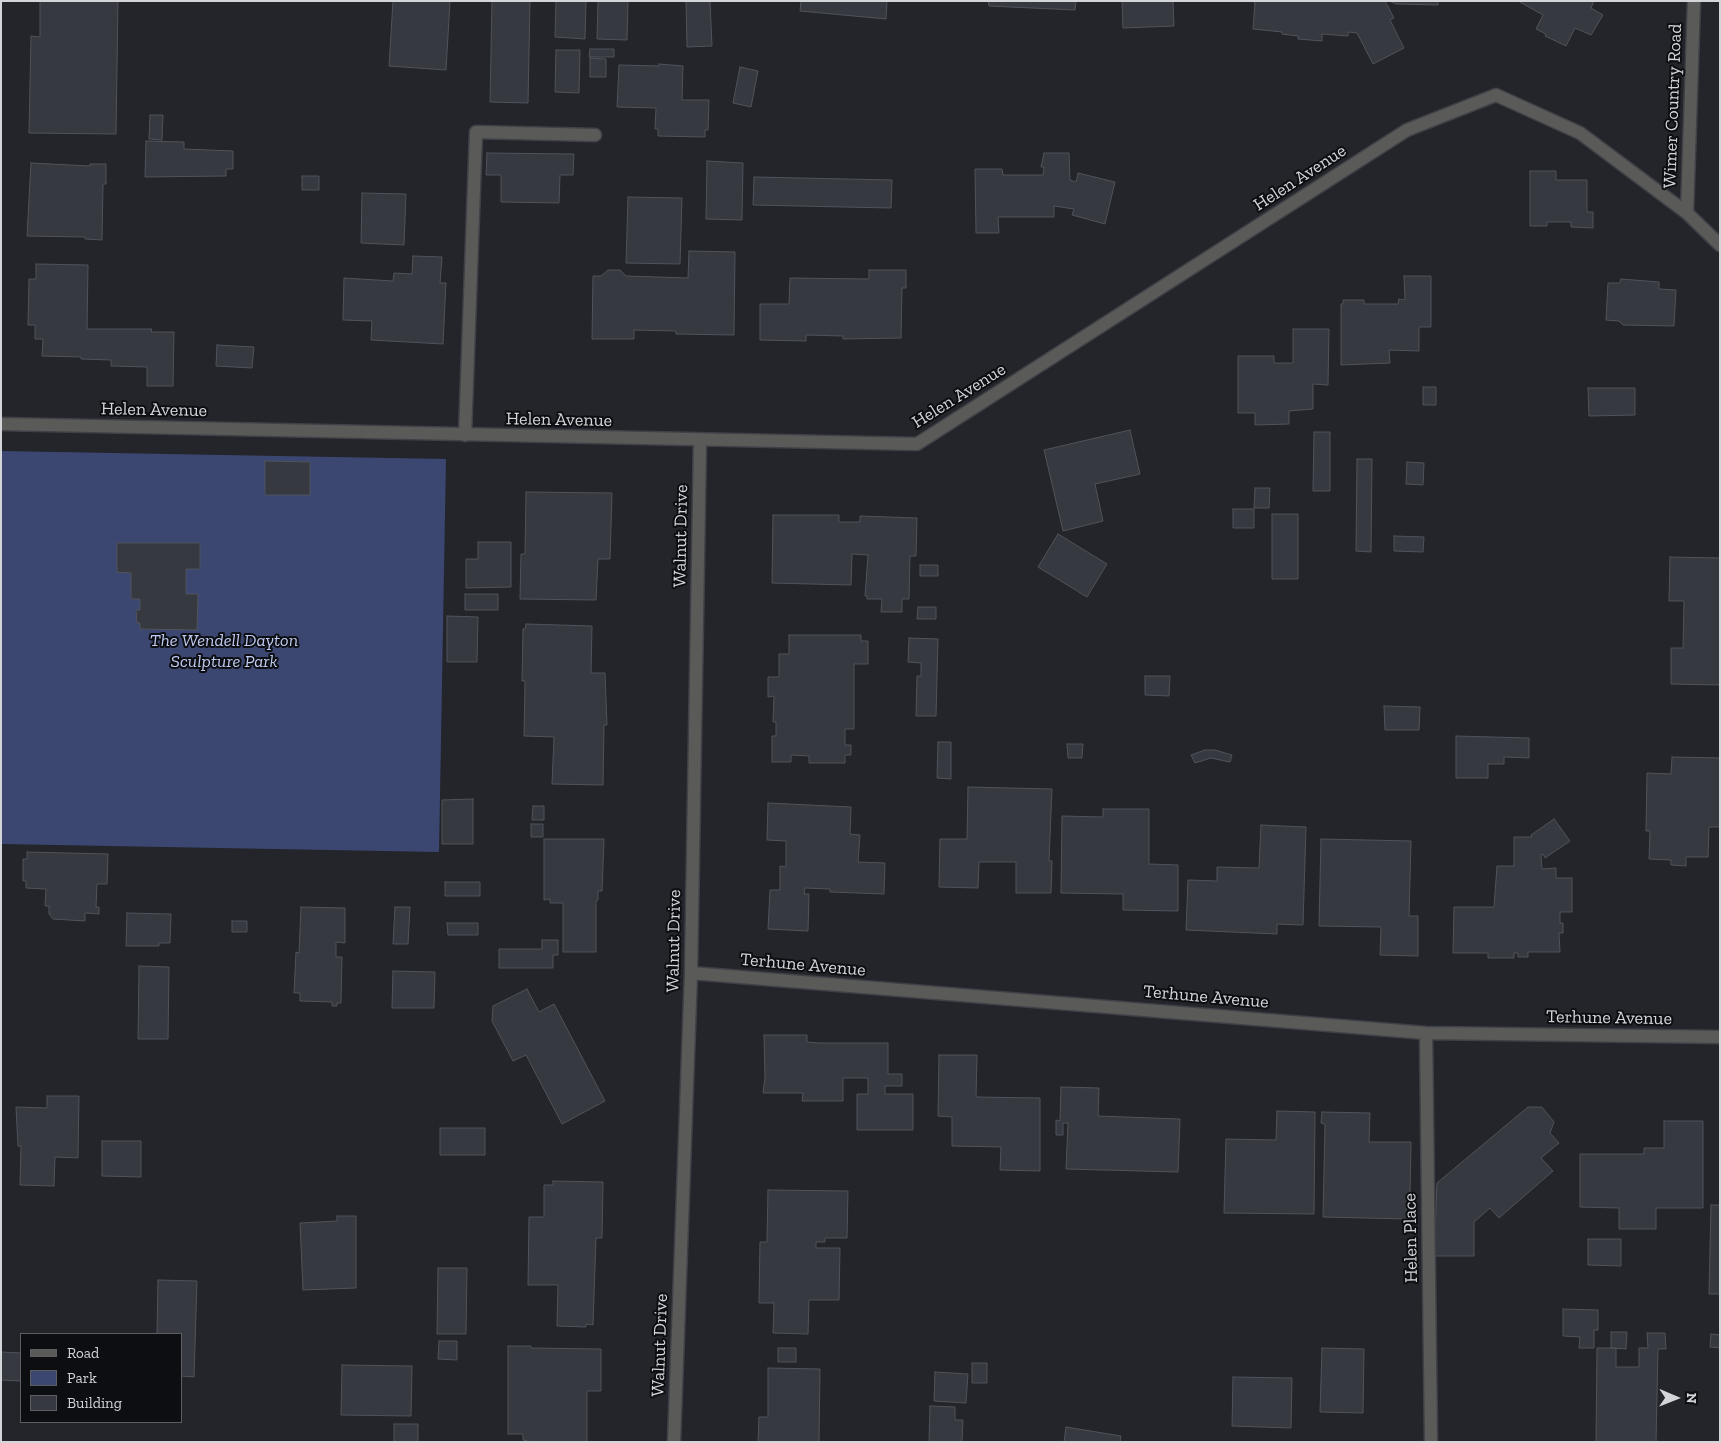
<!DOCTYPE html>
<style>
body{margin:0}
#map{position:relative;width:1721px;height:1443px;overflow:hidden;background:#23252b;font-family:"Zilla Slab",serif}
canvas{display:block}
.frame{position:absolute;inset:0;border:2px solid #d3d5d9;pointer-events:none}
.legend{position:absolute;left:20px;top:1333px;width:162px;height:90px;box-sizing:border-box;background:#0d0e11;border:1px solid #5c5e61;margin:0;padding:6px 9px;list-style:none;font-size:15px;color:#d3d5d9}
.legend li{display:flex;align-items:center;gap:10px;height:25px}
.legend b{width:25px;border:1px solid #5c5e61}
.north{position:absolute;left:1651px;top:1373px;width:50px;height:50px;-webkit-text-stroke:4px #0d0e11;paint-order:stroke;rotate:91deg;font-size:14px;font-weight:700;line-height:20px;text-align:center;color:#d3d5d9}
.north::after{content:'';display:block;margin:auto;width:18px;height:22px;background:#d3d5d9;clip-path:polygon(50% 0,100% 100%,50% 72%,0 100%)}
</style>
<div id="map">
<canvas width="1721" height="1443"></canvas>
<div class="frame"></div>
<ul class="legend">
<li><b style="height:6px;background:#5a5b58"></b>Road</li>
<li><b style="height:14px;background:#3b4770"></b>Park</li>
<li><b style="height:14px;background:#373940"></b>Building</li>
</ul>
<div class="north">N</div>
</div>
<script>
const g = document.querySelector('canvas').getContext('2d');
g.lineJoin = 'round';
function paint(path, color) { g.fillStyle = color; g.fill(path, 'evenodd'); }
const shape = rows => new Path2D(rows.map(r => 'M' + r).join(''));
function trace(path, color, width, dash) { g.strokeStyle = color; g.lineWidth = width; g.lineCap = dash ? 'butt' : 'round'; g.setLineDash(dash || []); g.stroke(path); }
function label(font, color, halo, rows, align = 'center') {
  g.font = font + ' "Zilla Slab",serif'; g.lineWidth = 4; g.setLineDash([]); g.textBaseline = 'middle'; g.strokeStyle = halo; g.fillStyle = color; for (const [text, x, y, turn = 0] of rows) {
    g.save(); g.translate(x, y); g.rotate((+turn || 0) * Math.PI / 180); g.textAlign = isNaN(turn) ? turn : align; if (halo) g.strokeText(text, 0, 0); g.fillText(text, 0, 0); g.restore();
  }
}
const green = shape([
 [1,451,446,459,439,852,1,844]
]);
const building = shape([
 [40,1,118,1,116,134,29,133,31,36,40,37,40,1],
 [393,1,450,1,446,70,389,66,393,1],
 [492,1,530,1,528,103,490,102,492,1],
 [556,1,586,1,585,39,555,37,556,1],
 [598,1,628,1,627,40,597,39,598,1],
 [686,1,710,1,712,46,687,47,686,1],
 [801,1,887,1,886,19,800,11,801,1],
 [988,1,1076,1,1075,10,989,6,988,1],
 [1122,1,1173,1,1174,26,1123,28,1122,1],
 [1248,1,1385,1,1394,18,1390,20,1404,48,1373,64,1357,33,1348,32,1348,36,1322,34,1322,41,1298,39,1298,36,1282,34,1282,32,1253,29,1255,2,1248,1],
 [1390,1,1438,1,1438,5,1396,4,1390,1],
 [1518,1,1594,1,1591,8,1603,15,1591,35,1575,28,1566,46,1545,36,1546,34,1536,29,1543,15,1518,1],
 [590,49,614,49,614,57,589,57,590,49],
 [556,50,580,50,579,93,555,92,556,50],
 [590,58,606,59,606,77,590,77,590,58],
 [659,64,683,66,682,100,709,100,708,130,705,130,705,137,658,136,658,129,655,129,656,108,617,107,619,65,659,66,659,64],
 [740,67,758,71,751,107,733,103,740,67],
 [150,115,163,115,162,140,149,139,150,115],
 [146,141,184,142,184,149,233,151,233,169,226,169,226,176,145,177,146,141],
 [487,153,574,154,573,175,560,175,559,203,501,202,501,175,486,175,487,153],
 [1044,153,1069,153,1070,180,1076,182,1078,173,1115,182,1105,224,1072,215,1074,209,1054,206,1054,217,998,217,999,233,976,233,975,169,1002,169,1003,175,1043,175,1044,167,1041,167,1044,153],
 [707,161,743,163,742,220,706,219,707,161],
 [31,163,90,166,90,164,106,164,106,184,103,184,102,240,85,239,85,237,27,236,31,163],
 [1530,171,1556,171,1556,180,1587,180,1587,212,1593,212,1593,228,1571,227,1571,222,1547,222,1547,226,1530,226,1530,171],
 [302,176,319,176,319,190,302,190,302,176],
 [754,177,892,180,891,208,753,205,754,177],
 [362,193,406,194,404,245,361,243,362,193],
 [628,197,682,198,680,264,626,263,628,197],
 [689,251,735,252,734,335,676,334,676,331,634,330,634,339,592,339,593,276,601,276,608,270,620,270,626,276,688,278,689,251],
 [413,256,442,257,440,283,446,283,443,344,371,340,372,321,343,320,344,278,393,281,394,273,412,274,413,256],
 [36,264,88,265,87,329,152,329,151,332,174,332,173,386,147,386,147,367,111,366,111,360,81,359,81,357,42,356,43,339,35,339,35,325,28,325,29,279,36,279,36,264],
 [869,270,906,270,906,288,902,288,901,338,843,339,843,336,806,335,806,341,760,340,760,304,789,304,790,278,869,279,869,270],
 [1404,276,1431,276,1431,327,1419,327,1419,351,1389,350,1390,363,1341,365,1341,304,1343,304,1343,300,1364,300,1364,304,1398,304,1399,299,1405,300,1404,276],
 [1621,279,1659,282,1659,289,1676,290,1674,326,1623,325,1619,321,1606,320,1608,283,1620,283,1621,279],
 [1293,329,1329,329,1328,385,1313,384,1313,409,1289,411,1289,424,1255,425,1255,413,1238,413,1238,356,1274,356,1274,363,1293,363,1293,329],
 [217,345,254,347,252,368,216,366,217,345],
 [1423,387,1436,387,1436,405,1423,405,1423,387],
 [1588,388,1635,388,1635,415,1589,416,1588,388],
 [1130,430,1140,474,1095,484,1103,521,1063,531,1044,450,1130,430],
 [1314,432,1330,432,1330,491,1313,491,1314,432],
 [1357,459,1372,459,1371,552,1356,551,1357,459],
 [265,461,310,462,310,495,265,495,265,461],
 [1407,462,1424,463,1423,485,1406,484,1407,462],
 [1255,488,1270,488,1269,508,1254,508,1255,488],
 [526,492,612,493,610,559,598,559,596,600,520,599,521,554,525,554,526,492],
 [1233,509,1254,509,1254,528,1233,528,1233,509],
 [1272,514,1298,514,1298,579,1272,579,1272,514],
 [773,515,839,515,839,522,860,522,860,516,917,518,916,556,910,556,909,599,902,599,902,612,881,612,882,599,867,599,867,596,865,596,868,555,852,554,851,585,772,583,773,515],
 [1058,534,1107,564,1087,597,1038,567,1058,534],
 [1394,536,1424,537,1423,552,1394,551,1394,536],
 [478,542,511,542,511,587,466,588,466,559,478,559,478,542],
 [117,543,200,543,200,569,186,569,186,594,198,594,197,630,140,629,140,623,137,623,136,610,140,610,140,599,131,599,131,573,117,572,117,543],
 [1670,557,1720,558,1720,685,1671,684,1671,648,1683,648,1684,601,1669,601,1670,557],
 [920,565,938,565,938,576,920,576,920,565],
 [465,594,498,594,498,610,465,610,465,594],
 [918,607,936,607,936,619,917,619,918,607],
 [447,616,478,617,477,662,447,662,447,616],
 [526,624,592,626,591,673,605,673,607,725,604,725,603,785,552,784,554,737,524,736,525,681,522,681,523,629,525,629,526,624],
 [789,635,861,635,861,641,868,641,868,664,854,664,854,729,845,729,845,745,851,745,851,755,845,755,845,763,809,763,809,756,791,755,791,762,772,762,772,736,776,736,776,722,773,722,774,696,768,697,768,677,779,677,779,654,789,654,789,635],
 [909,638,938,639,936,716,916,716,917,676,921,676,921,663,908,662,909,638],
 [1145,676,1170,676,1169,696,1145,695,1145,676],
 [1384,706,1420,707,1419,730,1385,730,1384,706],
 [1456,736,1529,738,1529,758,1504,757,1504,764,1488,764,1488,778,1456,778,1456,736],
 [938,742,951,742,951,779,937,778,938,742],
 [1067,744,1083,744,1082,758,1068,758,1067,744],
 [1205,750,1215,750,1232,755,1230,762,1211,758,1195,763,1191,755,1205,750],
 [1672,757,1720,758,1720,827,1709,827,1708,857,1686,857,1686,866,1671,865,1671,860,1649,859,1650,831,1646,831,1647,773,1671,774,1672,757],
 [968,787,1052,789,1049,861,1052,861,1051,893,1016,893,1016,862,979,862,978,888,939,887,940,839,967,839,968,787],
 [473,799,473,844,442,844,442,800,473,799],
 [768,803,851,807,850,834,860,835,858,862,885,863,884,894,830,892,830,889,805,888,804,894,809,894,808,931,768,929,770,890,780,890,780,866,786,867,786,841,767,840,768,803],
 [533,806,544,806,544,820,532,820,533,806],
 [1103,809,1149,809,1149,864,1178,865,1178,911,1123,910,1123,894,1061,893,1062,816,1103,817,1103,809],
 [1554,819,1570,841,1545,858,1543,854,1541,855,1542,869,1556,868,1556,878,1572,878,1572,912,1560,912,1560,923,1563,923,1563,933,1559,933,1560,952,1528,952,1528,957,1518,957,1518,953,1514,953,1514,958,1488,958,1488,953,1453,953,1454,907,1494,907,1497,866,1514,866,1514,837,1532,837,1531,835,1554,819],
 [531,824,543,824,543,837,531,837,531,824],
 [1261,825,1306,827,1303,925,1277,924,1277,934,1186,930,1188,880,1217,881,1217,867,1259,868,1261,825],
 [544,839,604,839,602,891,598,891,598,900,596,901,596,952,563,952,563,903,550,903,550,899,544,900,544,839],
 [1321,839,1411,841,1409,916,1418,916,1418,956,1380,955,1381,927,1319,926,1321,839],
 [27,852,108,854,107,884,97,884,96,907,99,907,99,914,85,913,85,921,53,919,49,914,49,906,45,906,46,889,26,888,26,881,23,881,23,859,27,859,27,852],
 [445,882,480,882,480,896,445,896,445,882],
 [301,907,345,908,345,943,336,942,336,957,342,957,341,1003,337,1003,337,1006,332,1006,332,1002,300,1001,300,993,294,993,296,952,299,953,301,907],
 [395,907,410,907,408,944,393,944,395,907],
 [127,913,171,914,170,943,159,943,159,946,126,946,127,913],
 [232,921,247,921,247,932,232,932,232,921],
 [447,923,478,923,478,935,448,935,447,923],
 [542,940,558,940,558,955,553,955,553,968,499,968,499,949,542,949,542,940],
 [139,966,169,967,168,1039,138,1039,139,966],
 [393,971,435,972,434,1008,392,1008,393,971],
 [527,989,539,1012,554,1004,605,1101,562,1124,526,1055,513,1061,492,1021,493,1006,527,989],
 [764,1035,807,1035,807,1042,819,1043,888,1043,888,1074,902,1074,902,1086,885,1086,885,1094,913,1094,913,1130,857,1130,857,1094,868,1094,868,1078,843,1078,843,1101,802,1101,803,1093,763,1093,765,1078,764,1035],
 [939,1055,977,1055,976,1097,1040,1098,1040,1171,1000,1170,1001,1147,952,1146,952,1117,938,1116,939,1055],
 [1061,1087,1099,1088,1098,1116,1180,1119,1178,1172,1066,1169,1068,1123,1063,1123,1063,1135,1056,1135,1056,1120,1060,1121,1061,1087],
 [47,1096,79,1096,78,1158,55,1157,54,1186,20,1185,21,1146,18,1146,16,1107,47,1108,47,1096],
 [1528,1107,1542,1107,1554,1122,1550,1133,1559,1143,1541,1158,1553,1171,1499,1218,1490,1208,1474,1222,1474,1256,1434,1256,1437,1183,1528,1107],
 [1277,1111,1315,1112,1314,1214,1224,1213,1226,1139,1276,1140,1277,1111],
 [1322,1112,1370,1113,1369,1142,1411,1142,1410,1194,1407,1194,1407,1219,1323,1217,1325,1124,1321,1123,1322,1112],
 [1664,1121,1703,1121,1703,1208,1656,1208,1656,1229,1619,1229,1619,1208,1580,1207,1580,1154,1644,1154,1644,1148,1664,1148,1664,1121],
 [440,1128,485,1128,485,1155,440,1155,440,1128],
 [102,1141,141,1141,141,1177,102,1176,102,1141],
 [553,1181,603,1182,602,1238,596,1238,593,1325,586,1324,586,1327,557,1326,558,1285,528,1285,529,1217,544,1217,544,1185,553,1185,553,1181],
 [768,1190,848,1191,847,1238,825,1238,825,1242,816,1242,816,1248,840,1248,839,1300,809,1300,808,1334,773,1333,774,1303,759,1303,760,1242,767,1242,768,1190],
 [1711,1205,1720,1205,1720,1294,1709,1294,1711,1205],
 [337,1216,356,1216,356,1288,303,1290,300,1223,337,1221,337,1216],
 [1588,1239,1621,1239,1621,1266,1588,1265,1588,1239],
 [438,1268,467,1268,466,1334,437,1334,438,1268],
 [158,1280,197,1281,194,1377,181,1376,181,1334,157,1334,158,1280],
 [1563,1309,1598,1310,1598,1330,1594,1330,1594,1348,1579,1348,1580,1337,1563,1336,1563,1309],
 [1611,1332,1627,1332,1626,1349,1611,1348,1611,1332],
 [1647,1333,1665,1333,1666,1349,1658,1349,1656,1442,1596,1442,1597,1348,1616,1348,1616,1367,1639,1367,1639,1348,1648,1348,1647,1333],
 [1711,1334,1720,1335,1720,1348,1710,1347,1711,1334],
 [439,1341,457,1341,457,1360,438,1359,439,1341],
 [508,1346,531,1346,531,1348,601,1349,601,1391,587,1391,587,1442,531,1442,523,1440,523,1434,508,1434,508,1346],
 [778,1348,796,1348,796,1362,778,1362,778,1348],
 [1322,1348,1364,1349,1363,1413,1320,1412,1322,1348],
 [1,1352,21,1353,21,1381,1,1380,1,1352],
 [972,1363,987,1363,987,1383,972,1383,972,1363],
 [342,1365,412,1366,411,1416,341,1415,342,1365],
 [768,1368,820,1369,819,1442,758,1442,759,1417,768,1417,768,1368],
 [935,1372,968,1374,966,1403,934,1401,935,1372],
 [1233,1377,1292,1378,1291,1428,1232,1426,1233,1377],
 [930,1406,955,1407,955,1420,963,1420,962,1442,929,1442,930,1406],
 [394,1424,418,1424,418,1442,394,1442,394,1424],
 [1066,1427,1121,1436,1120,1442,1064,1442,1066,1427]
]);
const lane = shape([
 [465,435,476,132,595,135]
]);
const street = shape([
 [1687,213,1694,1],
 [1,424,917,444,1407,130,1496,95,1580,133,1687,213,1720,245],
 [691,973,1426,1033,1720,1037],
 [1426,1033,1431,1442],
 [674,1442,691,973,700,440]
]);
const streetNames = [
 ["Wimer Country Road",1673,106,-88],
 ["Helen Avenue",1300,178,-33],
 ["Helen Avenue",959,396,-32],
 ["Helen Avenue",154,410,1],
 ["Helen Avenue",559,420,1],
 ["Walnut Drive",681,536,-89],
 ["Walnut Drive",674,941,-89],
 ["Terhune Avenue",803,965,5],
 ["Terhune Avenue",1206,997,5],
 ["Terhune Avenue",1609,1018,1],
 ["Helen Place",1411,1238,-91],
 ["Walnut Drive",660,1345,-88]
];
const parkNames = [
 ["The Wendell Dayton",224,641],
 ["Sculpture Park",224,662]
];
paint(green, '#3b4770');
paint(building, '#373940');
trace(building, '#50535a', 1);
trace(lane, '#3f4147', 15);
trace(street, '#3f4147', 15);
trace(lane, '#5a5b58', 12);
trace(street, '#5a5b58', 12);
label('18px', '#d3d5d9', '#0d0e11', streetNames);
label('italic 18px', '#bfcbf2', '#0d0e11', parkNames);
</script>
